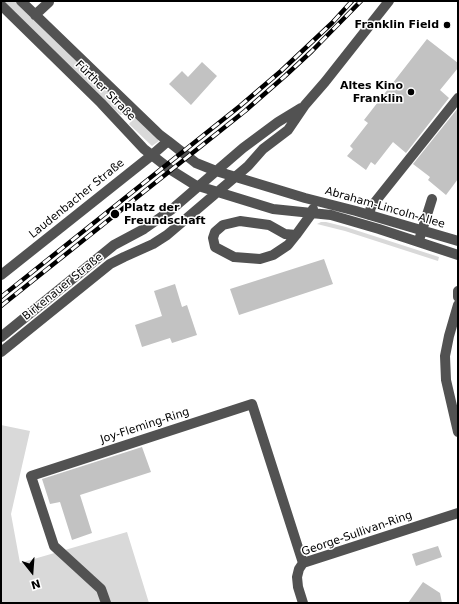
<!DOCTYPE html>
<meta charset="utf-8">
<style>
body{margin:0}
#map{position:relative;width:459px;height:604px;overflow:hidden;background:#fff;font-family:"DejaVu Sans",sans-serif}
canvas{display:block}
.frame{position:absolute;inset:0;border:2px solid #000;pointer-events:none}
.north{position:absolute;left:12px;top:552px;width:40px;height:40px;-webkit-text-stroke:3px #fff;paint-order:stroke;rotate:163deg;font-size:11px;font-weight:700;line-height:16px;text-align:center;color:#000}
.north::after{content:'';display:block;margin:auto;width:14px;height:18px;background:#000;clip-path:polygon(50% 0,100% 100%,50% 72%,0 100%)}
</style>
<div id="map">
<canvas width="459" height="604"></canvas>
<div class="frame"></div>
<div class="north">N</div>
</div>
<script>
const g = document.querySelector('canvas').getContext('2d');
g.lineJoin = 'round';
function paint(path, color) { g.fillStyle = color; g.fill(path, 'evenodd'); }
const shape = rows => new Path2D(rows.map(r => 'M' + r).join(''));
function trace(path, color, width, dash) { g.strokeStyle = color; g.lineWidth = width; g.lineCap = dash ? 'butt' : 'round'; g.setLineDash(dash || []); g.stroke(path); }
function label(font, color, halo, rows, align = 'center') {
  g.font = font + ' "DejaVu Sans",sans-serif'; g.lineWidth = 3; g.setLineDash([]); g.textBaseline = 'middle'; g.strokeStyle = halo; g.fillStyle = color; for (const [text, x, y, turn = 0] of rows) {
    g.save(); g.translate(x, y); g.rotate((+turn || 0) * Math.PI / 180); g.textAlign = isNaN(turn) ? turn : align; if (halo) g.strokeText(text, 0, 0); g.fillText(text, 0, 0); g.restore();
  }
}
const green = shape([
 [3,1,16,1,125,108,125,114,120,115],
 [135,117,159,141,152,146,129,124],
 [321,222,326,222,346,227,439,257,438,261,345,231,317,224],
 [1,425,30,431,11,514,20,563,127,532,149,603,1,603]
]);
const building = shape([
 [427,39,458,63,458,68,440,90,449,98,406,153,393,142,375,165,371,162,366,170,347,156,353,149,350,146,368,123,364,120],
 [202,62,217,76,191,105,169,84,182,71,188,77],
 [458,108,458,179,446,195,428,180,430,177,413,164],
 [324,259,333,284,239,315,230,289],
 [175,284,182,307,187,305,197,335,172,343,170,338,142,347,135,325,162,316,154,291],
 [142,447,151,472,80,495,92,533,72,540,60,502,50,504,42,479],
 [438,546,442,557,416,566,412,554],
 [423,582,440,593,442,603,408,603]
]);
const minor = shape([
 [21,1,160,135,168,141,196,163,216,171,305,198,356,211,458,241],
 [1,5,101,103,144,149,171,170,195,185,273,209,331,215,379,229,458,255],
 [35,15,49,2],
 [369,215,371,207,458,98],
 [296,235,285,234,269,225,240,221,223,225,215,232,213,238,215,247,234,257,260,259,273,255,288,245,296,235,312,213,313,209],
 [420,237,432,199],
 [1,275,152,155,168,141],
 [458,291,458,297],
 [458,305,449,336,445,356,446,380,458,432],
 [1,337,114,245,144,229,171,210,243,148,278,122,301,108],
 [1,352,110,264,124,257,153,244,167,235,248,166,263,149,288,130,305,105,325,82,389,1],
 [106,603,101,589,54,546,31,476,252,404,303,563],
 [303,603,298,587,297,577,299,569,303,563,458,513]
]);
const rail = shape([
 [1,297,240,106,281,71,332,23,352,1],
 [1,306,245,111,285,76,312,51,361,1]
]);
const markers = [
 [447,25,4,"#000"],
 [411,92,4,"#000"],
 [115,214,5,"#000"]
];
const poiNames = [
 ["Franklin Field",439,25],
 ["Altes Kino",403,86],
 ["Franklin",403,99],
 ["Platz der",124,208,"left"],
 ["Freundschaft",124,221,"left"]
];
const streetNames = [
 ["Fürther Straße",105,91,45],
 ["Laudenbacher Straße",77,199,-39],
 ["Abraham-Lincoln-Allee",385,208,16],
 ["Birkenauer Straße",63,287,-39],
 ["Joy-Fleming-Ring",145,426,-18],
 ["George-Sullivan-Ring",357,534,-19]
];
paint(green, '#d9d9d9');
paint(building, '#c2c2c2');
trace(minor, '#525252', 10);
trace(rail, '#000', 4.5);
trace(rail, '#fff', 3, [9]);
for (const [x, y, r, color] of markers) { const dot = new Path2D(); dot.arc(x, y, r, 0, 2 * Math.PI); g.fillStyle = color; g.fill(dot); trace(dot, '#fff', 1.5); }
label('bold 11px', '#000', '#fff', poiNames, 'right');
label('11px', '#000', '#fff', streetNames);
</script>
